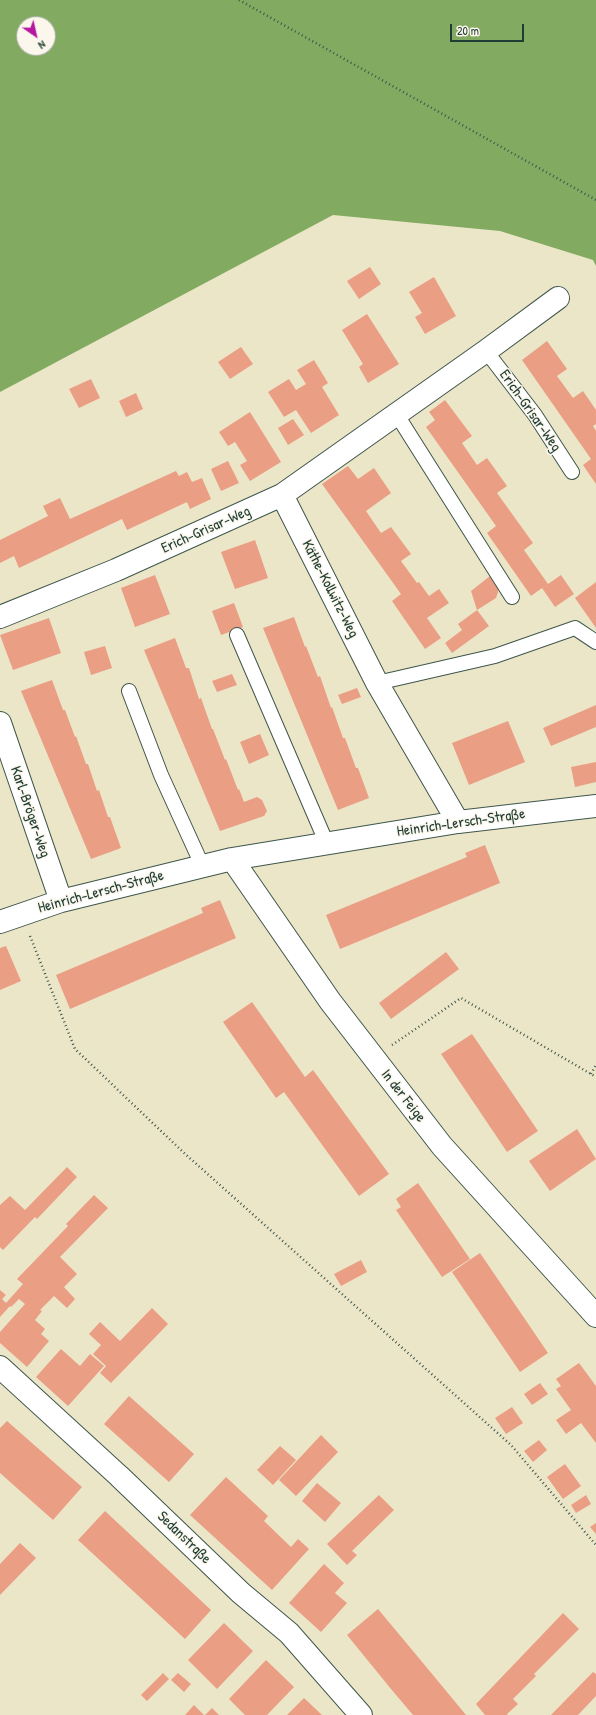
<!DOCTYPE html>
<meta charset="utf-8">
<style>
body{margin:0}
#map{position:relative;width:596px;height:1715px;overflow:hidden;background:#ece6c9;font-family:"Patrick Hand",sans-serif}
canvas{display:block}
.north{position:absolute;left:16px;top:16px;width:40px;height:40px;box-sizing:border-box;background:#fbf7ec;border:1px solid #a3ada2;border-radius:50%;rotate:146deg;font-size:11px;font-weight:700;line-height:16px;text-align:center;color:#1f3d34}
.north::after{content:'';display:block;margin:auto;width:14px;height:18px;background:#b5179e;clip-path:polygon(50% 0,100% 100%,50% 72%,0 100%)}
.scale{position:absolute;left:450px;top:24px;width:74px;height:18px;box-sizing:border-box;border:2px solid #1f3d34;border-top:0;padding-left:5px;font-size:12px;line-height:14px;white-space:nowrap;color:#1f3d34;-webkit-text-stroke:3px #fbf7ec;paint-order:stroke}
</style>
<div id="map">
<canvas width="596" height="1715"></canvas>
<div class="north">N</div>
<div class="scale">20 m</div>
</div>
<script>
const g = document.querySelector('canvas').getContext('2d');
g.lineJoin = 'round';
function paint(path, color) { g.fillStyle = color; g.fill(path, 'evenodd'); }
const shape = rows => new Path2D(rows.map(r => 'M' + r).join(''));
function trace(path, color, width, dash) { g.strokeStyle = color; g.lineWidth = width; g.lineCap = dash ? 'butt' : 'round'; g.setLineDash(dash || []); g.stroke(path); }
function label(font, color, halo, rows, align = 'center') {
  g.font = font + ' "Patrick Hand",sans-serif'; g.lineWidth = 3; g.setLineDash([]); g.textBaseline = 'middle'; g.strokeStyle = halo; g.fillStyle = color; for (const [text, x, y, turn = 0] of rows) {
    g.save(); g.translate(x, y); g.rotate((+turn || 0) * Math.PI / 180); g.textAlign = isNaN(turn) ? turn : align; if (halo) g.strokeText(text, 0, 0); g.fillText(text, 0, 0); g.restore();
  }
}
const forest = shape([
 [0,0,596,0,596,266,593,260,500,231,333,215,0,392],
 [24,24,48,24,48,48,24,48]
]);
const building = shape([
 [370,267,381,284,359,299,347,281],
 [434,277,456,316,425,334,415,317,422,313,409,292],
 [367,314,399,364,368,383,359,367,363,364,342,330],
 [547,341,567,369,557,376,573,398,583,391,596,410,596,424,593,426,596,431,596,484,583,465,591,459,522,360],
 [241,347,253,364,230,379,218,362],
 [314,360,328,383,322,387,339,415,311,433,296,410,284,417,268,392,289,379,296,390,306,384,297,370],
 [91,379,100,398,79,408,69,389],
 [136,393,143,409,126,417,119,401],
 [445,400,472,436,462,443,477,465,487,458,507,486,497,493,533,543,524,550,548,584,561,575,574,594,555,607,542,588,531,596,487,533,496,526,426,427,435,420,429,412],
 [250,412,281,462,250,481,240,465,247,461,235,442,228,446,219,432],
 [293,419,304,435,288,445,278,428],
 [228,461,239,483,221,491,211,469],
 [348,466,358,479,374,468,391,493,366,511,381,533,391,527,411,554,401,561,417,583,419,582,429,596,439,589,449,603,427,618,441,638,425,649,392,601,401,594,322,484],
 [176,471,179,476,187,472,192,482,202,478,211,499,190,509,187,502,127,530,122,519,19,568,14,556,0,563,0,540,48,516,43,506,60,498,70,519],
 [255,540,268,578,235,589,221,552],
 [155,575,170,614,135,627,121,588],
 [490,576,499,589,496,598,477,610,471,591],
 [596,582,596,628,575,598],
 [234,603,243,627,221,635,212,611],
 [477,610,489,626,452,653,445,643,462,630,458,624],
 [294,617,305,647,306,646,318,677,320,676,331,708,332,707,343,738,345,738,356,768,358,768,369,798,338,810,263,628],
 [49,618,61,653,13,670,0,635],
 [175,638,186,668,189,668,199,699,201,698,212,729,213,729,225,760,226,759,238,790,239,789,244,802,257,797,262,800,267,811,264,816,220,831,144,650],
 [105,646,112,668,91,675,84,652],
 [232,674,237,685,217,692,212,681],
 [52,680,63,710,65,710,75,737,76,736,86,764,88,764,97,791,99,790,108,817,110,817,121,848,91,859,21,691],
 [357,688,361,697,342,704,338,695],
 [596,705,596,727,551,746,543,728],
 [508,721,525,762,469,785,452,743],
 [260,734,269,755,249,764,240,742],
 [596,762,596,782,575,787,571,767],
 [485,845,500,883,340,949,326,915,467,857,465,853],
 [220,900,236,938,70,1009,56,975,203,913,201,908],
 [6,946,21,981,0,990,0,948],
 [446,952,459,969,391,1019,379,1003],
 [252,1002,305,1077,313,1070,389,1174,359,1196,284,1092,276,1098,223,1022],
 [472,1034,538,1131,507,1152,441,1054],
 [577,1129,596,1159,550,1191,529,1161],
 [67,1167,77,1177,37,1219,35,1217,3,1250,0,1247,0,1205,10,1196,25,1210],
 [418,1183,470,1259,442,1277,396,1210,401,1207,396,1199],
 [94,1195,108,1208,60,1257,77,1274,64,1287,75,1299,67,1308,54,1296,40,1310,42,1311,35,1320,45,1329,41,1334,49,1341,27,1367,0,1343,0,1332,25,1304,19,1299,11,1307,10,1306,0,1317,0,1290,6,1295,2,1299,6,1303,23,1284,17,1279,68,1226,66,1224],
 [480,1253,548,1353,520,1372,452,1272],
 [361,1260,367,1272,341,1286,334,1274],
 [152,1308,168,1324,111,1383,100,1373,106,1366,93,1354,101,1345,89,1334,100,1322,120,1341],
 [61,1349,80,1366,90,1354,104,1366,68,1406,36,1377],
 [579,1363,596,1386,596,1443,581,1423,566,1434,556,1420,571,1410,556,1389,561,1386,556,1379],
 [540,1383,548,1394,532,1405,524,1394],
 [129,1396,194,1454,169,1482,104,1424],
 [512,1407,523,1423,506,1434,495,1418],
 [7,1421,82,1487,53,1520,0,1473,0,1428],
 [321,1435,338,1452,296,1496,279,1480],
 [539,1440,547,1450,533,1462,524,1451],
 [280,1446,296,1460,273,1485,257,1470],
 [565,1464,581,1486,563,1499,547,1477],
 [226,1477,268,1516,264,1521,291,1547,298,1539,309,1549,272,1590,190,1515],
 [317,1483,341,1503,325,1522,302,1501],
 [379,1495,394,1510,352,1551,357,1555,347,1565,327,1544],
 [586,1495,591,1504,576,1513,571,1505],
 [105,1511,211,1610,185,1639,78,1540],
 [596,1523,596,1534,590,1527],
 [20,1543,36,1558,0,1595,0,1564],
 [324,1564,344,1583,335,1593,347,1603,321,1632,289,1603],
 [378,1609,423,1663,466,1715,413,1715,391,1689,347,1635],
 [563,1613,579,1629,534,1674,536,1676,513,1699,518,1704,507,1714,508,1715,485,1715,476,1704],
 [224,1623,253,1651,217,1689,188,1660],
 [266,1660,294,1687,267,1715,245,1715,229,1699],
 [593,1672,596,1674,596,1696,578,1715,551,1715],
 [163,1673,169,1679,147,1701,141,1695],
 [178,1673,191,1684,184,1692,171,1680],
 [304,1698,322,1715,287,1715],
 [194,1705,204,1715,185,1715],
 [212,1708,219,1715,205,1715]
]);
const path = shape([
 [239,0,596,200],
 [30,936,75,1049,183,1152,511,1445,596,1545],
 [392,1045,461,998,596,1077],
 [591,1074,596,1065]
]);
const service = shape([
 [486,351,535,415,572,472],
 [397,415,512,597],
 [237,635,327,844],
 [377,683,495,656,575,628,596,642],
 [129,691,161,775,202,865]
]);
const minor = shape([
 [282,495,377,683,458,822],
 [0,617,116,570,282,495,486,351,558,298],
 [0,723,61,901],
 [232,859,330,1001,442,1146,596,1316],
 [0,922,61,901,232,859,458,822,596,806],
 [0,1367,119,1476,241,1593,289,1633,361,1715]
]);
const streetNames = [
 ["Erich-Grisar-Weg",530,411,55],
 ["Erich-Grisar-Weg",206,530,-24],
 ["Käthe-Kollwitz-Weg",330,589,63],
 ["Karl-Bröger-Weg",30,812,71],
 ["Heinrich-Lersch-Straße",461,823,-8],
 ["Heinrich-Lersch-Straße",101,892,-15],
 ["In der Feige",403,1096,52],
 ["Sedanstraße",184,1538,44]
];
paint(forest, '#82aa60');
paint(building, '#ea9e84');
trace(service, '#3e564a', 16);
trace(minor, '#3e564a', 24);
trace(path, '#3e564a', 2.5, [1, 3]);
trace(service, '#fff', 14);
trace(minor, '#fff', 22);
label('15px', '#1f3d34', '#fbf7ec', streetNames);
</script>
